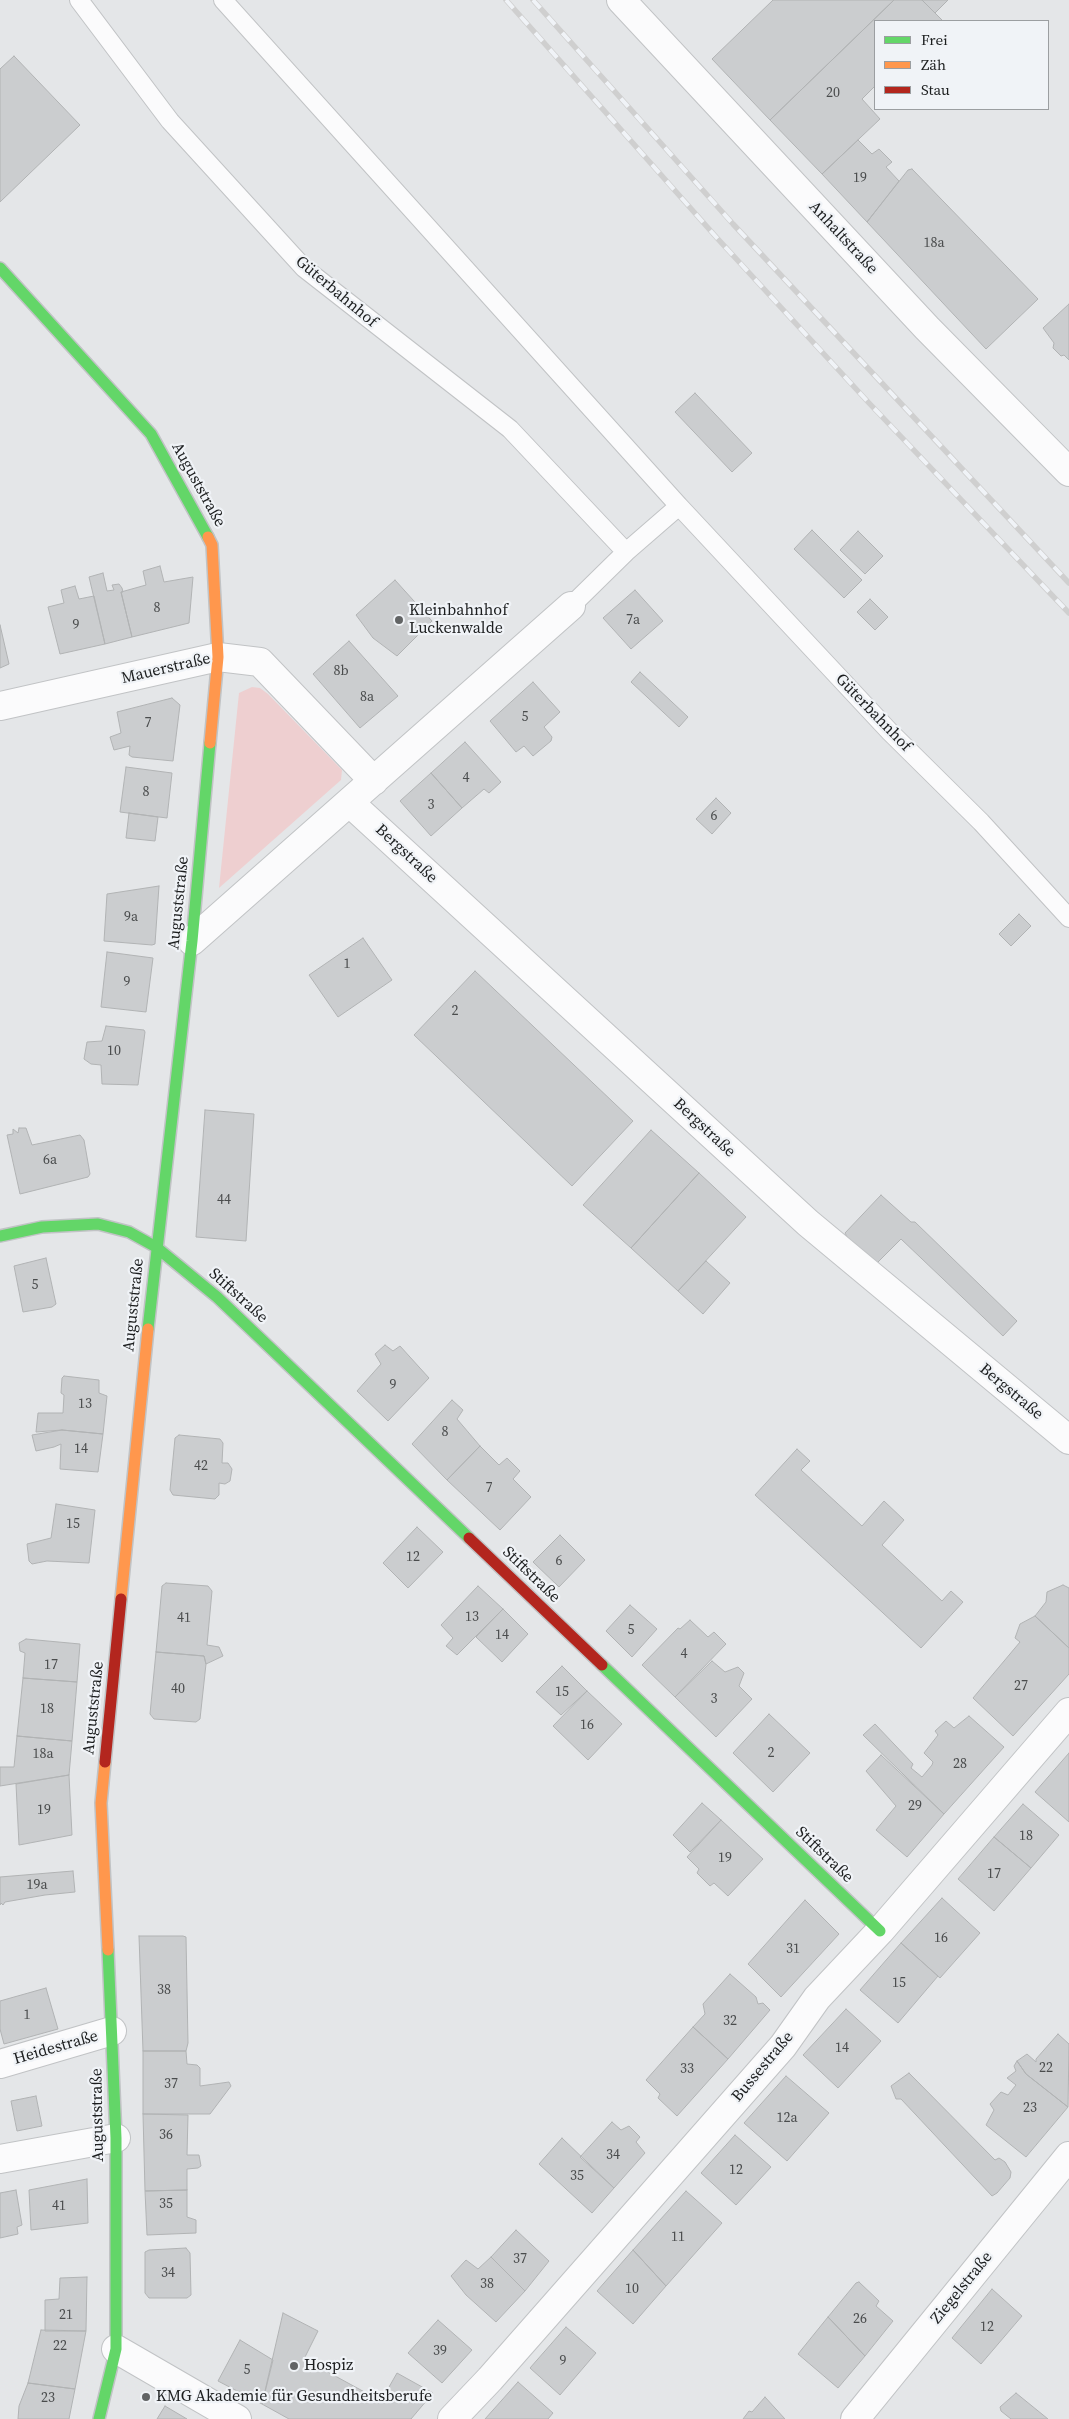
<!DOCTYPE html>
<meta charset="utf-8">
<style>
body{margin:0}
#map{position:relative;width:1069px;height:2419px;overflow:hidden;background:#e4e6e8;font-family:"Source Serif 4",serif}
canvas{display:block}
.legend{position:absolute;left:874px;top:20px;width:175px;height:90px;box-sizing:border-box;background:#f0f3f7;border:1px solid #9b9ea1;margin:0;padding:6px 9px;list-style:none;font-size:15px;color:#1c1e1f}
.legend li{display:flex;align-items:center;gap:10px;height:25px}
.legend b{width:25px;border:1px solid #9b9ea1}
</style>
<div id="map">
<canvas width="1069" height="2419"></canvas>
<ul class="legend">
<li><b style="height:6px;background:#63d668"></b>Frei</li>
<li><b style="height:6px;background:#ff974d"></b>Zäh</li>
<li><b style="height:6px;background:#b3261e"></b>Stau</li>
</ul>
</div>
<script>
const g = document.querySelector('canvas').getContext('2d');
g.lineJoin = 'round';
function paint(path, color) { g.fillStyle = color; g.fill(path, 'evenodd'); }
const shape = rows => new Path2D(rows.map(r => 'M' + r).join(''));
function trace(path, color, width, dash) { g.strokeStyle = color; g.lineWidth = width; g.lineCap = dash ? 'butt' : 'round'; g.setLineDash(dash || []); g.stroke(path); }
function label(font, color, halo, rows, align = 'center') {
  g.font = font + ' "Source Serif 4",serif'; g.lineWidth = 4.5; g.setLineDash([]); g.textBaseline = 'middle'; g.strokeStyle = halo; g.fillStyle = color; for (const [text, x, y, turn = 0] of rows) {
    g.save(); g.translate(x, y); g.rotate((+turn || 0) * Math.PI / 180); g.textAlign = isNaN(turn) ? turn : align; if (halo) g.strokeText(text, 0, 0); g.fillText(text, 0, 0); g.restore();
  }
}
const green = shape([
 [252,687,260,688,268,694,342,770,341,780,219,888,239,693]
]);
const building = shape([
 [773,0,894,0,770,120,712,59,773,0],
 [894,0,922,0,943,21,875,21,875,86,862,99,880,119,822,174,770,120,894,0],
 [922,0,948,0,935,13,922,0],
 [14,56,80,125,0,202,0,69,14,56],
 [858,140,872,154,879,149,892,162,886,167,899,181,867,222,822,174,858,140],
 [912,169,1038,299,986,349,867,222,908,170,912,169],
 [1069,304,1069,360,1064,355,1061,356,1053,348,1054,343,1043,328,1069,304],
 [695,393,752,453,732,472,675,412,695,393],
 [812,530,862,580,844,598,794,549,812,530],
 [858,531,883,556,865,574,840,550,858,531],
 [160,566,164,582,193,577,189,623,132,637,121,592,146,585,143,571,160,566],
 [103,573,107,591,114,590,112,585,119,584,122,588,123,592,121,592,132,637,105,644,89,577,103,573],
 [395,580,432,621,397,656,373,638,356,615,395,580],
 [75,586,79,599,94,596,105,644,60,654,48,607,64,603,61,590,75,586],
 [635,590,663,621,631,649,603,618,635,590],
 [870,599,888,617,875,630,857,612,870,599],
 [0,625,9,664,0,668,0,625],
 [349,641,398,696,360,728,313,674,349,641],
 [640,672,688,717,679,727,631,682,640,672],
 [533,682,560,712,544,727,552,737,551,741,533,756,524,746,516,752,490,721,533,682],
 [172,698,180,705,173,761,132,757,129,755,130,746,114,750,110,737,121,733,117,712,172,698],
 [465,742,501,782,489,793,484,789,462,808,431,773,465,742],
 [126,767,172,773,167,818,120,812,126,767],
 [431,773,462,808,431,836,400,801,431,773],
 [716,798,731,813,712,834,696,819,716,798],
 [129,813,158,817,155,841,126,838,129,813],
 [159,886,155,944,152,945,104,941,107,894,159,886],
 [1019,914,1031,926,1011,946,999,934,1019,914],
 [363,938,392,980,338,1017,309,975,363,938],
 [107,952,153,958,146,1012,101,1007,107,952],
 [475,971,633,1121,572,1186,414,1035,475,971],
 [106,1026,144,1030,145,1032,138,1085,102,1084,101,1065,91,1064,84,1059,87,1042,102,1041,106,1026],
 [205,1110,254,1114,246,1241,196,1237,205,1110],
 [19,1128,26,1128,32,1145,80,1135,84,1140,90,1174,88,1177,20,1194,7,1135,13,1134,13,1129,18,1133,19,1128],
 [651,1130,699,1173,631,1248,583,1205,651,1130],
 [699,1173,746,1217,678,1291,631,1248,699,1173],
 [881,1195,911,1222,915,1222,1017,1321,1003,1336,901,1239,876,1264,847,1237,845,1233,881,1195],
 [46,1258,56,1304,52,1307,23,1312,14,1266,46,1258],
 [706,1261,730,1283,703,1314,678,1291,706,1261],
 [385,1345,393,1351,400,1346,429,1378,388,1421,357,1391,381,1364,375,1354,385,1345],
 [64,1376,99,1380,99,1393,107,1396,103,1434,62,1430,36,1432,38,1413,63,1413,64,1395,61,1393,62,1378,64,1376],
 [452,1400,463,1410,457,1419,480,1446,447,1480,412,1444,452,1400],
 [62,1430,103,1434,98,1472,60,1469,61,1444,54,1447,36,1451,32,1435,62,1430],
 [179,1435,220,1439,223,1443,222,1463,228,1463,232,1469,230,1481,225,1484,219,1483,219,1495,215,1499,173,1495,170,1490,175,1438,179,1435],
 [480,1446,499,1465,507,1458,520,1471,513,1479,531,1497,500,1530,447,1480,480,1446],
 [797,1449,810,1461,801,1470,862,1526,884,1501,904,1520,882,1545,942,1601,951,1591,963,1602,921,1648,755,1495,797,1449],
 [56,1504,95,1510,89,1563,47,1561,32,1564,29,1561,27,1544,51,1538,56,1504],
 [417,1527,443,1552,408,1588,383,1563,417,1527],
 [560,1535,585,1560,559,1587,533,1562,560,1535],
 [166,1583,208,1586,212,1591,207,1645,219,1647,223,1656,206,1664,204,1656,156,1652,162,1586,166,1583],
 [1063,1585,1069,1588,1069,1648,1035,1616,1046,1602,1047,1592,1063,1585],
 [478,1586,503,1609,457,1655,446,1646,453,1638,441,1625,478,1586],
 [630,1605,657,1629,632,1657,606,1631,630,1605],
 [503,1609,528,1634,502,1662,476,1637,503,1609],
 [1035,1616,1069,1648,1069,1674,1013,1736,973,1698,1020,1642,1015,1638,1020,1624,1035,1616],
 [690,1620,708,1637,714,1632,726,1644,675,1697,642,1665,678,1628,680,1629,690,1620],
 [26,1639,80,1644,77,1682,23,1678,25,1653,20,1651,19,1643,26,1639],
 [156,1652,204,1656,206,1664,200,1719,196,1722,154,1719,150,1714,156,1652],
 [712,1661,725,1672,738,1667,744,1673,739,1686,752,1699,716,1737,675,1697,712,1661],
 [562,1666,587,1691,561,1715,536,1692,562,1666],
 [23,1678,77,1682,72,1741,17,1736,23,1678],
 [587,1691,622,1724,588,1760,553,1726,587,1691],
 [769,1714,810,1753,773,1792,733,1753,769,1714],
 [969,1716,1004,1747,944,1814,863,1735,875,1724,913,1764,911,1768,922,1777,932,1765,933,1762,924,1753,938,1735,935,1731,946,1721,954,1728,969,1716],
 [17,1736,72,1741,69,1775,0,1786,0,1767,14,1767,17,1736],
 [1069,1753,1069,1822,1035,1792,1069,1753],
 [881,1755,944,1814,907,1857,876,1830,896,1806,866,1771,881,1755],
 [69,1775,72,1835,19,1845,16,1784,69,1775],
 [702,1803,721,1820,690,1852,673,1835,702,1803],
 [1023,1804,1059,1835,1031,1868,994,1837,1023,1804],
 [721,1820,763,1859,728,1896,714,1883,710,1886,697,1873,699,1869,687,1857,721,1820],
 [994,1837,1031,1868,994,1911,958,1879,994,1837],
 [73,1871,75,1892,45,1895,5,1902,3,1905,1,1903,0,1905,0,1877,73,1871],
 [942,1898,980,1933,940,1978,901,1943,942,1898],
 [805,1900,839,1934,781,1997,748,1964,805,1900],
 [139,1936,183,1936,186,1937,188,2043,186,2051,143,2051,139,1936],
 [901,1943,938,1976,898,2023,860,1990,901,1943],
 [730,1974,756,1997,758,2004,763,2003,770,2010,728,2059,693,2027,705,2014,703,2004,730,1974],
 [46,1988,58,2029,4,2044,0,2029,0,2001,46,1988],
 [846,2009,881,2041,838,2088,803,2055,846,2009],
 [693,2027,728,2059,677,2116,658,2098,660,2094,646,2080,693,2027],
 [1058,2034,1069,2044,1068,2107,1026,2074,1017,2061,1027,2054,1036,2062,1036,2059,1058,2034],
 [143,2051,186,2051,187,2064,197,2065,200,2068,200,2086,229,2082,231,2086,210,2114,143,2114,143,2051],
 [1017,2061,1026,2074,1068,2107,1026,2157,986,2125,994,2110,990,2104,1001,2092,1008,2095,1016,2085,1007,2078,1016,2071,1014,2066,1017,2061],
 [909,2073,995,2160,999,2158,1005,2162,1011,2172,1010,2178,997,2193,992,2196,901,2099,896,2099,891,2086,909,2073],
 [786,2076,829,2113,787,2161,744,2123,786,2076],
 [36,2096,42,2126,17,2131,11,2101,36,2096],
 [143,2114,188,2115,187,2155,199,2155,201,2166,198,2168,187,2169,187,2190,145,2191,143,2114],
 [612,2122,621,2130,629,2126,640,2137,636,2142,645,2153,614,2188,580,2157,612,2122],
 [735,2135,771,2167,736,2205,701,2173,735,2135],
 [562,2138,614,2188,592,2213,539,2164,562,2138],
 [87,2179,88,2223,31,2230,29,2190,87,2179],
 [16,2190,22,2225,17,2227,18,2234,0,2238,0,2193,16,2190],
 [187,2190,187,2217,196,2220,196,2233,147,2235,145,2191,187,2190],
 [686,2191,722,2223,666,2286,633,2250,686,2191],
 [516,2230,549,2261,525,2291,491,2257,516,2230],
 [186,2248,190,2253,191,2295,187,2298,149,2298,145,2293,145,2252,149,2250,186,2248],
 [633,2250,666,2286,633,2324,597,2291,633,2250],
 [491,2257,525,2291,496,2322,466,2295,451,2276,466,2260,478,2269,491,2257],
 [87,2277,86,2331,45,2331,45,2300,59,2299,60,2278,87,2277],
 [859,2282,879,2301,876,2306,893,2321,865,2356,828,2317,856,2283,859,2282],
 [992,2289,1022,2316,981,2364,952,2338,992,2289],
 [283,2313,318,2331,304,2359,381,2401,397,2373,433,2393,411,2419,289,2419,262,2404,283,2313],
 [828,2317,865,2356,838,2388,798,2354,828,2317],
 [438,2320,472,2350,442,2383,408,2353,438,2320],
 [566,2327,596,2353,560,2395,530,2368,566,2327],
 [41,2330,86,2331,75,2389,28,2383,41,2330],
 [240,2340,273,2360,262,2404,218,2381,240,2340],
 [518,2382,553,2413,548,2419,485,2419,518,2382],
 [28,2383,75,2389,69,2419,18,2419,19,2406,28,2383],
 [1016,2393,1048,2419,1011,2419,1001,2411,1000,2407,1016,2393],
 [765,2397,785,2419,743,2419,749,2411,752,2412,765,2397],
 [165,2406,187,2419,157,2419,165,2406]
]);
const lane = shape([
 [79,0,170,121,304,268,510,429,626,552],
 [223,0,679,506],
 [571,606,626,552,679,506,890,732,981,822,1069,918]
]);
const street = shape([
 [621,0,927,328,1069,472],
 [0,706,218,657,260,662,374,781],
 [350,803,808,1223,1069,1440],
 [192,941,571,606],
 [0,2064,112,2031],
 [0,2159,116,2138],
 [116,2349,237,2419],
 [452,2419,490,2379,783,2046,817,1998,880,1931,1069,1712],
 [855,2419,1069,2156]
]);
const fast = shape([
 [0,268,151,434,208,537],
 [0,1236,42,1227,98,1224,129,1232,156,1247,217,1297,469,1538],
 [148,1329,192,941,210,743],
 [602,1665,880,1931],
 [99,2419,116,2349,116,2138,108,1950]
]);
const slow = shape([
 [208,537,212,545,218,657,210,743],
 [121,1599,148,1329],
 [105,1762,101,1803,108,1950]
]);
const jam = shape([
 [469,1538,602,1665],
 [105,1762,121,1599]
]);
const rail = shape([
 [506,0,717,238,869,403,1069,613],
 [533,0,733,224,1069,583]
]);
const markers = [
 [399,620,5,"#626465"],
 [294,2366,5,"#626465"],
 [146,2397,5,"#626465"]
];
const numberNames = [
 ["20",833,93],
 ["19",860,178],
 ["18a",934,243],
 ["8",157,608],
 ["7a",633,620],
 ["9",76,625],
 ["8b",341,671],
 ["8a",367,697],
 ["5",525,717],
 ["7",148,723],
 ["4",466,778],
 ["8",146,792],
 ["3",431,805],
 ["6",714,816],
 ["9a",131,917],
 ["1",347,964],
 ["9",127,982],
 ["2",455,1011],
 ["10",114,1051],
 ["6a",50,1160],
 ["44",224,1200],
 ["5",35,1285],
 ["9",393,1385],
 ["13",85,1404],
 ["8",445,1432],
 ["14",81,1449],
 ["42",201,1466],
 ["7",489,1488],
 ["15",73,1524],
 ["12",413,1557],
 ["6",559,1561],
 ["13",472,1617],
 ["41",184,1618],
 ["5",631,1630],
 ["14",502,1635],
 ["4",684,1654],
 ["17",51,1665],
 ["27",1021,1686],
 ["40",178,1689],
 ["15",562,1692],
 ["3",714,1699],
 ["18",47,1709],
 ["16",587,1725],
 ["2",771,1753],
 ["18a",43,1754],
 ["28",960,1764],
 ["29",915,1806],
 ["19",44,1810],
 ["18",1026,1836],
 ["19",725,1858],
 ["17",994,1874],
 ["19a",37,1885],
 ["16",941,1938],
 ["31",793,1949],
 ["15",899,1983],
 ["38",164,1990],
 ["1",27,2015],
 ["32",730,2021],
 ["14",842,2048],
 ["22",1046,2068],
 ["33",687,2069],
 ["37",171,2084],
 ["23",1030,2108],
 ["12a",787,2118],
 ["36",166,2135],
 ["34",613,2155],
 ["12",736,2170],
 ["35",577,2176],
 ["35",166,2204],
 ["41",59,2206],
 ["11",678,2237],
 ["37",520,2259],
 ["34",168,2273],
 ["38",487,2284],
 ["10",632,2289],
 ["21",66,2315],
 ["26",860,2319],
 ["12",987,2327],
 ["22",60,2346],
 ["39",440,2351],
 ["9",563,2361],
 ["5",247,2370],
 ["23",48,2398]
];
const streetNames = [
 ["Anhaltstraße",843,238,47],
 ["Güterbahnhof",336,292,40],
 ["Auguststraße",198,485,61],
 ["Mauerstraße",166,669,-13],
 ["Güterbahnhof",873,713,46],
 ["Bergstraße",406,854,43],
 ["Auguststraße",179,903,-84],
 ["Bergstraße",704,1128,43],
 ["Stiftstraße",238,1296,42],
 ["Auguststraße",134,1305,-84],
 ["Bergstraße",1011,1392,40],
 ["Stiftstraße",531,1575,44],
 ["Auguststraße",94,1708,-84],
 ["Stiftstraße",824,1855,44],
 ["Heidestraße",56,2048,-16],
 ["Bussestraße",763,2067,-50],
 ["Auguststraße",98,2115,-91],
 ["Ziegelstraße",962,2288,-51]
];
const poiNames = [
 ["Kleinbahnhof",409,611],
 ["Luckenwalde",409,629],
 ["Hospiz",304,2366],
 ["KMG Akademie für Gesundheitsberufe",156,2397]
];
paint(green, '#eecfd0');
paint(building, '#cbcdcf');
trace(building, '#b1b3b4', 1);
trace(lane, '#c1c3c5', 20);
trace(street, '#c1c3c5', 30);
trace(fast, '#c1c3c5', 14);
trace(slow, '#c1c3c5', 14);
trace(jam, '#c1c3c5', 14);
trace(lane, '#fbfbfc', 18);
trace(street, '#fbfbfc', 28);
trace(fast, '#63d668', 11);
trace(slow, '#ff974d', 11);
trace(jam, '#b3261e', 11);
trace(rail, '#cfcfcf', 5.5);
trace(rail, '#f0f3f7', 4, [11]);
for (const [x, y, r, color] of markers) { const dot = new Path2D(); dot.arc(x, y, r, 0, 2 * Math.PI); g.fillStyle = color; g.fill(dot); trace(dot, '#f0f3f7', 2); }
label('14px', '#4a4c4d', null, numberNames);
label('16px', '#1c1e1f', '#f0f3f7', streetNames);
label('16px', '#1c1e1f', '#f0f3f7', poiNames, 'left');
</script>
